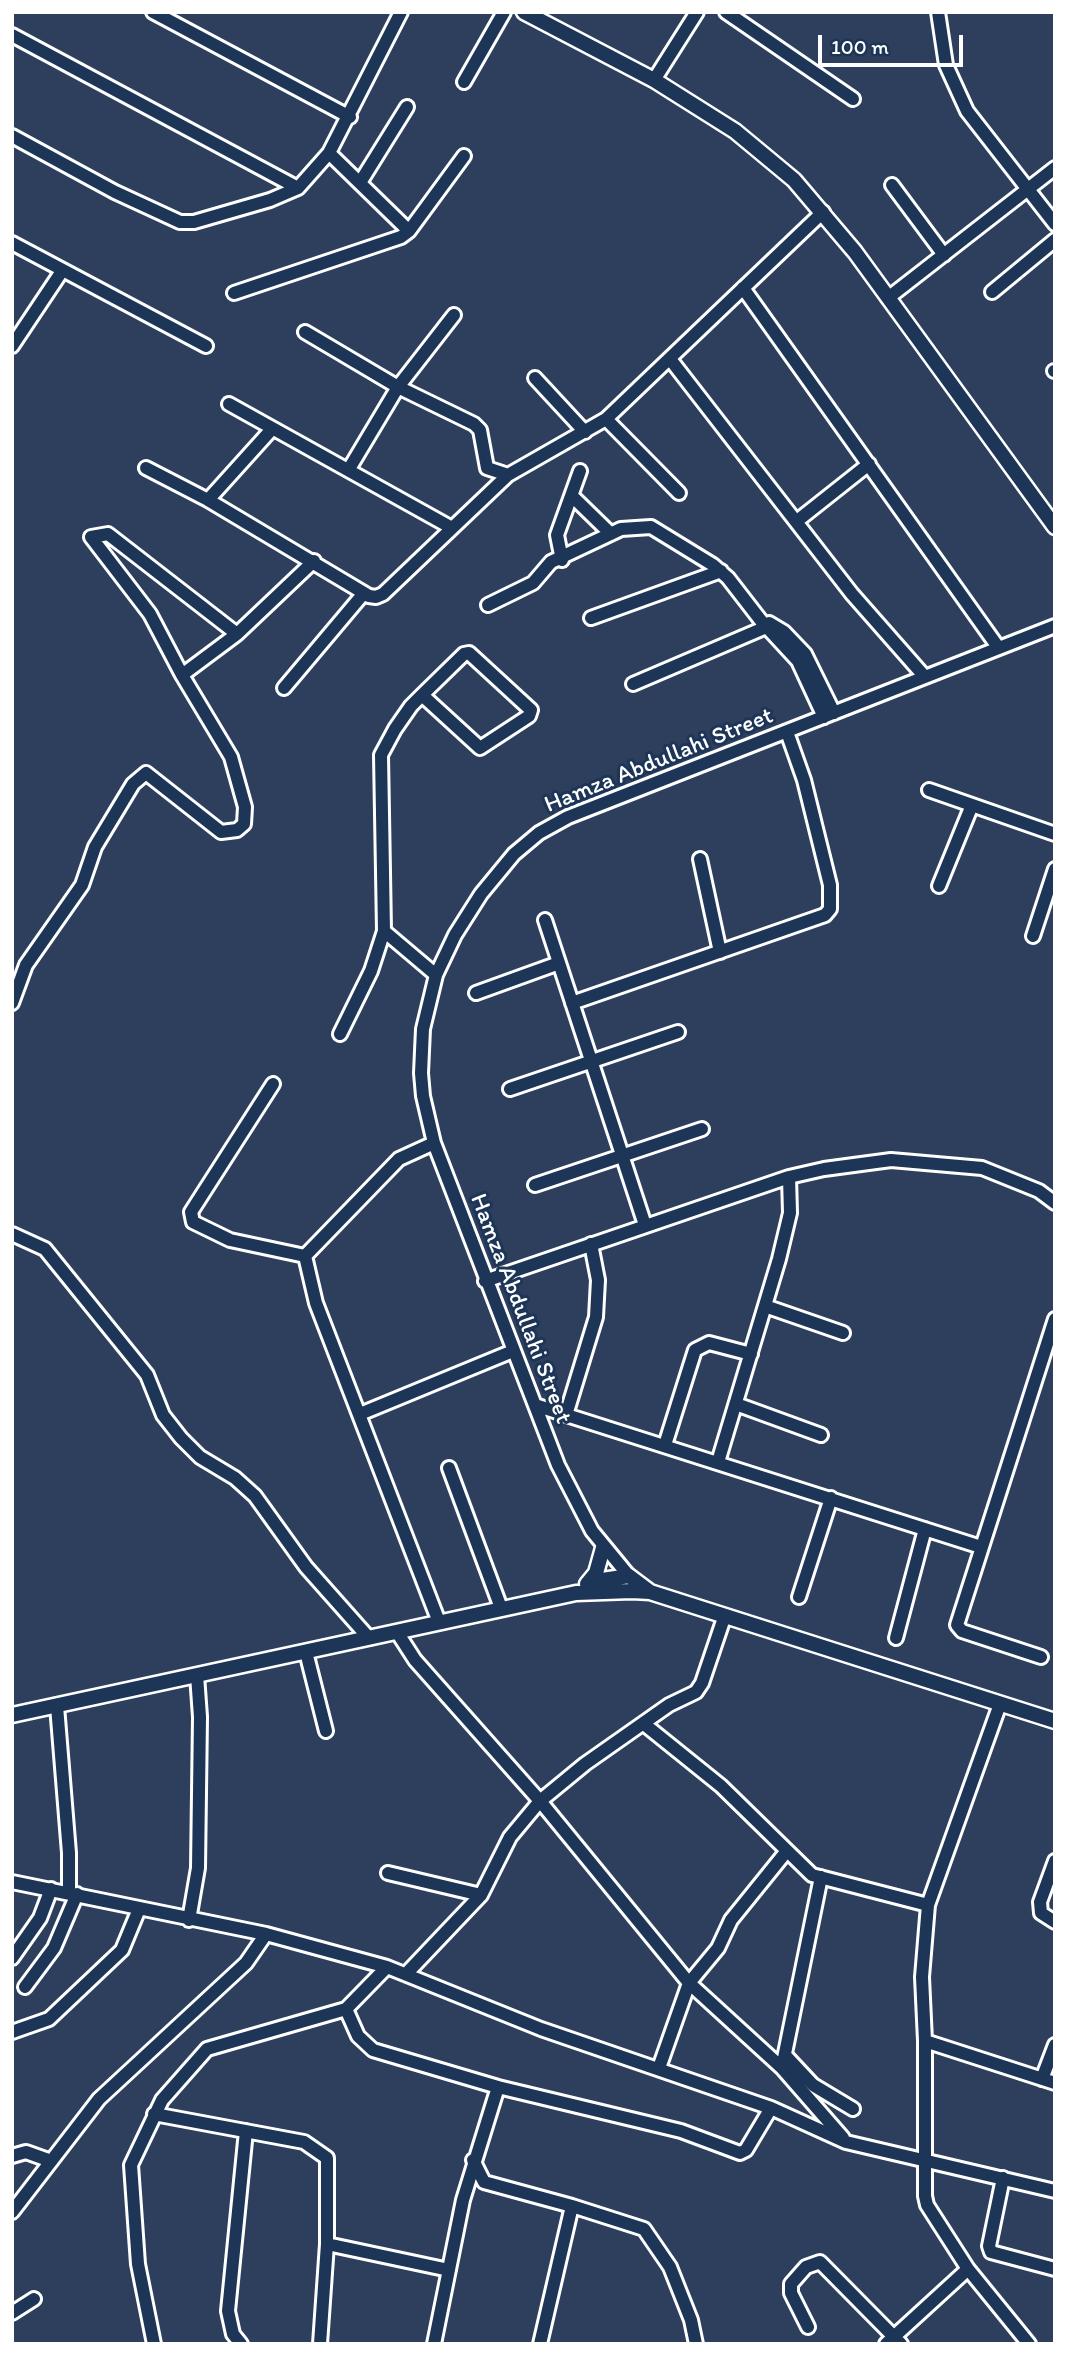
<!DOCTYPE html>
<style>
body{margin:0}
#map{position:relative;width:1067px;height:2356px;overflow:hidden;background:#2d3f5d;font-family:Itim,sans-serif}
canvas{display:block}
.frame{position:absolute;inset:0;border:14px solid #fff;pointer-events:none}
.scale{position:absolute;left:818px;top:35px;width:145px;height:32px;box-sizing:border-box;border:4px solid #fff;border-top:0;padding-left:9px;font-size:21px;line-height:24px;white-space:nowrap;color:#fff;-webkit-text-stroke:5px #1d3557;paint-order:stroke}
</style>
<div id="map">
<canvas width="1067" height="2356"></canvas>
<div class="frame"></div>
<div class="scale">100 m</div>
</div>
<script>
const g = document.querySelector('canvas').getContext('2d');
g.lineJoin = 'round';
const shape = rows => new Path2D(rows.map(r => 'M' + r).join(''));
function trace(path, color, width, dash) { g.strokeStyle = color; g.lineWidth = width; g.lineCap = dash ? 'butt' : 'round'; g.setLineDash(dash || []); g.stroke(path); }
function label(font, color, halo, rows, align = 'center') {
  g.font = font + ' Itim,sans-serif'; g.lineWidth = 6; g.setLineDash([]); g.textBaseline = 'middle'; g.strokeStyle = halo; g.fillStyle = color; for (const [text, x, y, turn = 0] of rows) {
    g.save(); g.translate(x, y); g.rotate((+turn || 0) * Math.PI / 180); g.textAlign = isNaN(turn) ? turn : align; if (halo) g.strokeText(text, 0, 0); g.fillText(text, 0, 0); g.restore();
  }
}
const minor = shape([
 [153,12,350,117],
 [726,12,853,99],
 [938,12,946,65,967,111,1055,224],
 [12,35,298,188],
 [654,80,697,12],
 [464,82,504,12],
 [12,136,115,192,180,222,194,222,270,200,298,188,329,153,401,12],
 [329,153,409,231],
 [361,181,407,107],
 [892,185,944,255],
 [12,243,206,346],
 [743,288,998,647],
 [992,292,1055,240],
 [234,293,401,237,409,231,464,156],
 [888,298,1055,168],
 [305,332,398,387,474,424,480,430,487,468,508,475],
 [12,346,62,271],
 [670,359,852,594,925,677],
 [1054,371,1055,371],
 [535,378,585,432],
 [229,404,452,528],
 [606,419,679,493],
 [146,468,208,500,369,596,376,597,383,594,508,475,606,419,823,212],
 [349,469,398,387,454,315],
 [572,496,611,534],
 [208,500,272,429],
 [797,521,869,464],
 [562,560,557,535,580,471],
 [488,605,533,583,551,562,621,529,651,527,713,565,728,578,762,622,798,661,824,717],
 [591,618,721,571],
 [769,623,784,632,805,654,834,713],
 [237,634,108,534,91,537,150,614,182,675,237,634,314,561],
 [633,684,771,625],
 [284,688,364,593],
 [929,790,1055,834],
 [700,859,720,952],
 [939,886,972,805],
 [545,920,645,1225],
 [384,931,436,975],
 [1033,936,1055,869],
 [476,993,559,963],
 [12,1003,26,965,82,885,95,847,133,784,146,773,221,832,237,830,244,824,245,807,231,757,182,675],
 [572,1003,825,915,830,909,830,885,804,780,787,732],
 [340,1034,371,971,384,931,381,755,395,729,411,706,422,695,464,654,469,653,531,710,529,716,480,748,422,695],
 [273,1084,191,1212,193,1222,230,1240,305,1256],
 [510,1089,678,1032],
 [535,1185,702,1129],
 [12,1234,45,1249,147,1375,163,1415,181,1438,200,1457,235,1478,255,1496,306,1567,369,1638],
 [305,1256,316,1303,439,1622],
 [305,1256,399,1159,434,1143],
 [485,1281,789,1177,824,1169,891,1160,982,1168,1039,1191,1055,1203],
 [765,1306,843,1333],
 [736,1404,821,1435],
 [535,1405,981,1547],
 [360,1414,513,1351],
 [566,1415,596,1317,598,1280,591,1244],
 [665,1445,695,1350,709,1343,751,1354],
 [718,1462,779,1259,790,1213,789,1177],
 [449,1468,501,1608],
 [629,1576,592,1531,558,1465,434,1143,423,1096,421,1073,423,1029,436,975,455,935,481,894,514,854,539,833,568,817,1055,626],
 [799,1597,831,1498],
 [397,1632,415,1660,540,1801,689,1983,782,2068,843,2138],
 [896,1638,925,1529],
 [306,1652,326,1731],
 [1041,1657,962,1631,957,1625,1055,1319],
 [1000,1704,928,1905,922,1977,925,2041,925,2196,927,2205,968,2269,1029,2344],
 [57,1706,69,1853,69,1892],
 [644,1724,721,1786,812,1875,928,1905],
 [1055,1861,1040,1902,1041,1913,1055,1922],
 [388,1873,481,1895],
 [12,1882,266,1934,387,1967,541,2029,771,2108,846,2142,1055,2191],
 [189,1920,198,1868,200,1717,197,1675],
 [12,1958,40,1918,51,1889],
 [406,1974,481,1895,510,1837,540,1801,585,1764,669,1705,696,1692,702,1683,724,1618],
 [25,1987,54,1948,77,1894],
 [346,2009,358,2036,373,2050,498,2087,681,2131,740,2153,746,2150,771,2108],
 [12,2032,49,2019,122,1950,139,1909],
 [925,2041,1055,2083],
 [785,2055,813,2085,853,2109],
 [659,2068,689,1983,718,1948,731,1920,786,1852],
 [782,2068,821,1877],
 [1042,2079,1055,2045],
 [154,2114,304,2142,327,2158,327,2244,320,2344],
 [12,2156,26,2152,51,2161],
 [473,2160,484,2182,572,2206,540,2344],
 [1003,2178,989,2246,991,2252,1055,2269],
 [572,2206,644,2229,670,2267,691,2320,696,2344],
 [12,2212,99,2099,246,1963,266,1934],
 [327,2244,449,2270],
 [12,2313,34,2299],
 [808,2327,791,2293,791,2284,806,2267,820,2262,901,2344],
 [154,2344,138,2264,131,2165,162,2100,207,2049,346,2009,387,1967],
 [241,2344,233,2334,228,2311,246,2131],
 [434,2344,463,2200,498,2087],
 [886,2344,968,2269]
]);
const major = shape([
 [524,12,654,80,735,131,794,180,855,252,1055,527],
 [589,1582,629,1576,649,1591],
 [587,1584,596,1573,603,1548],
 [12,1715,576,1593,632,1591,650,1592,1055,1721]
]);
const streetNames = [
 ["Hamza Abdullahi Street",659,761,-22],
 ["Hamza Abdullahi Street",520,1309,69]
];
trace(minor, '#fff', 18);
trace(major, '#fff', 19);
trace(minor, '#1d3557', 12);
trace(major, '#1d3557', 14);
label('24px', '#fff', '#1d3557', streetNames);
</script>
